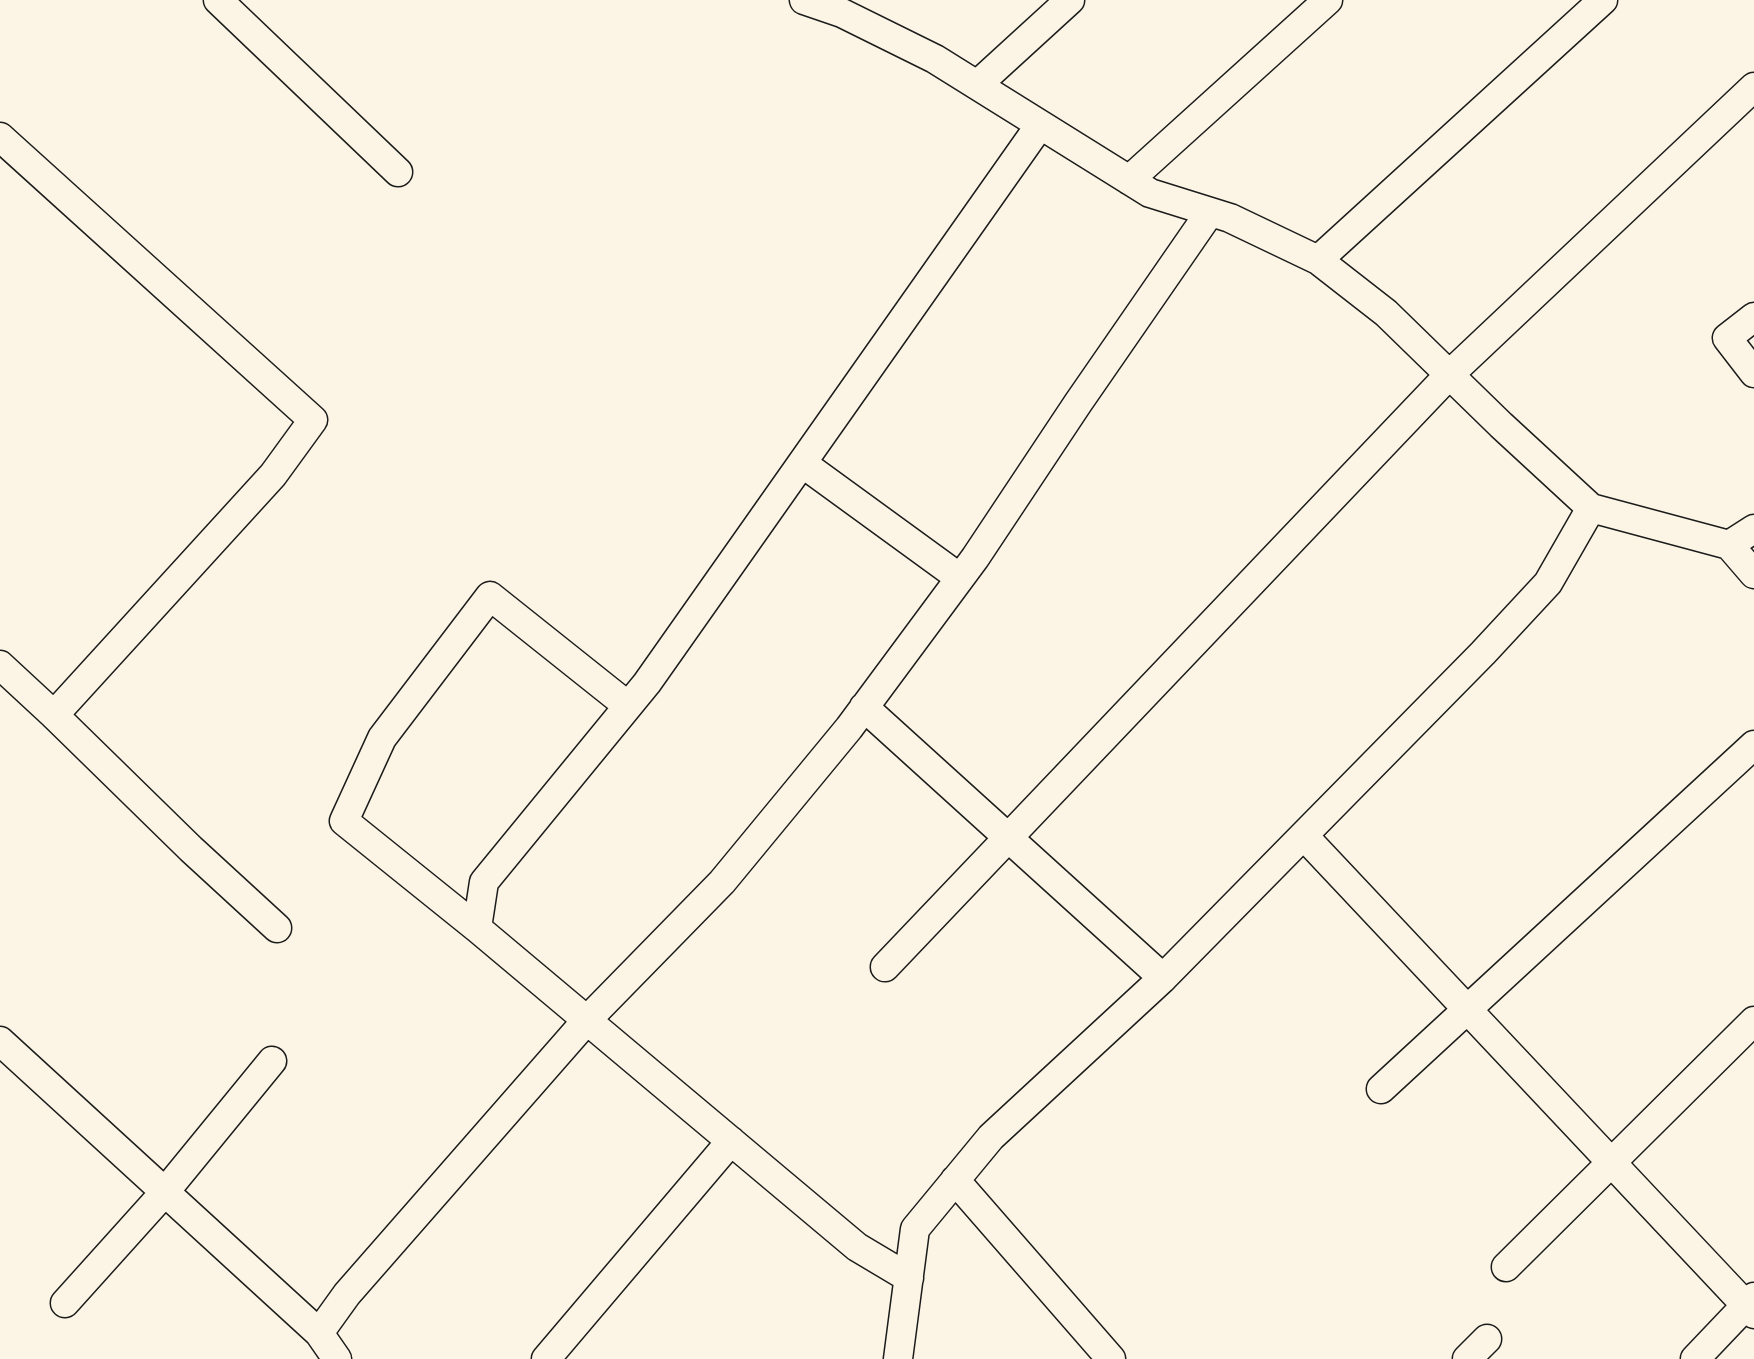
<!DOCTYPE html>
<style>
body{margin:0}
canvas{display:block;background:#fcf5e5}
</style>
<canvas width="1754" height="1359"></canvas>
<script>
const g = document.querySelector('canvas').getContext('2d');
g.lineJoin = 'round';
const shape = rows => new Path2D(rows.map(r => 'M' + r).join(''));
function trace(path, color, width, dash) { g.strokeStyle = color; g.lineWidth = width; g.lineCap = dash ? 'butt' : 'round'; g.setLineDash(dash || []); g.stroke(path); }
const minor = shape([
 [218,0,398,172],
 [804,0,842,13,935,59,1150,193,1230,218,1318,260,1386,313,1501,425,1591,508,1548,583,1483,653,1163,978,991,1137,915,1229,898,1359],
 [977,85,1070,0],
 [0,137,313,420,273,475,54,715],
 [1129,180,1328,0],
 [1318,260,1603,0],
 [1754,317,1727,338,1754,373],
 [802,463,960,578],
 [1591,508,1729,545,1754,574],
 [1729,545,1754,529],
 [0,665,54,715,191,849,277,928],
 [864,707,1163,978],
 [1304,836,1754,1314],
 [477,928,344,821,382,738,490,596,628,706],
 [885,967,1449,375,1754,87],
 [0,1041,319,1333],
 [1381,1089,1754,745],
 [955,1180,1111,1359],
 [1506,1267,1754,1021],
 [909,1278,857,1247,477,928,484,882,647,683,1040,125],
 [65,1303,164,1193,272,1061],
 [337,1359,319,1333,347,1294,587,1020,722,882,849,728,975,558,1078,403,1210,212],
 [546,1359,731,1141],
 [1467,1359,1487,1339],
 [1695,1359,1754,1297]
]);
trace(minor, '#1c1c1c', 31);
trace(minor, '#fcf5e5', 28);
</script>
